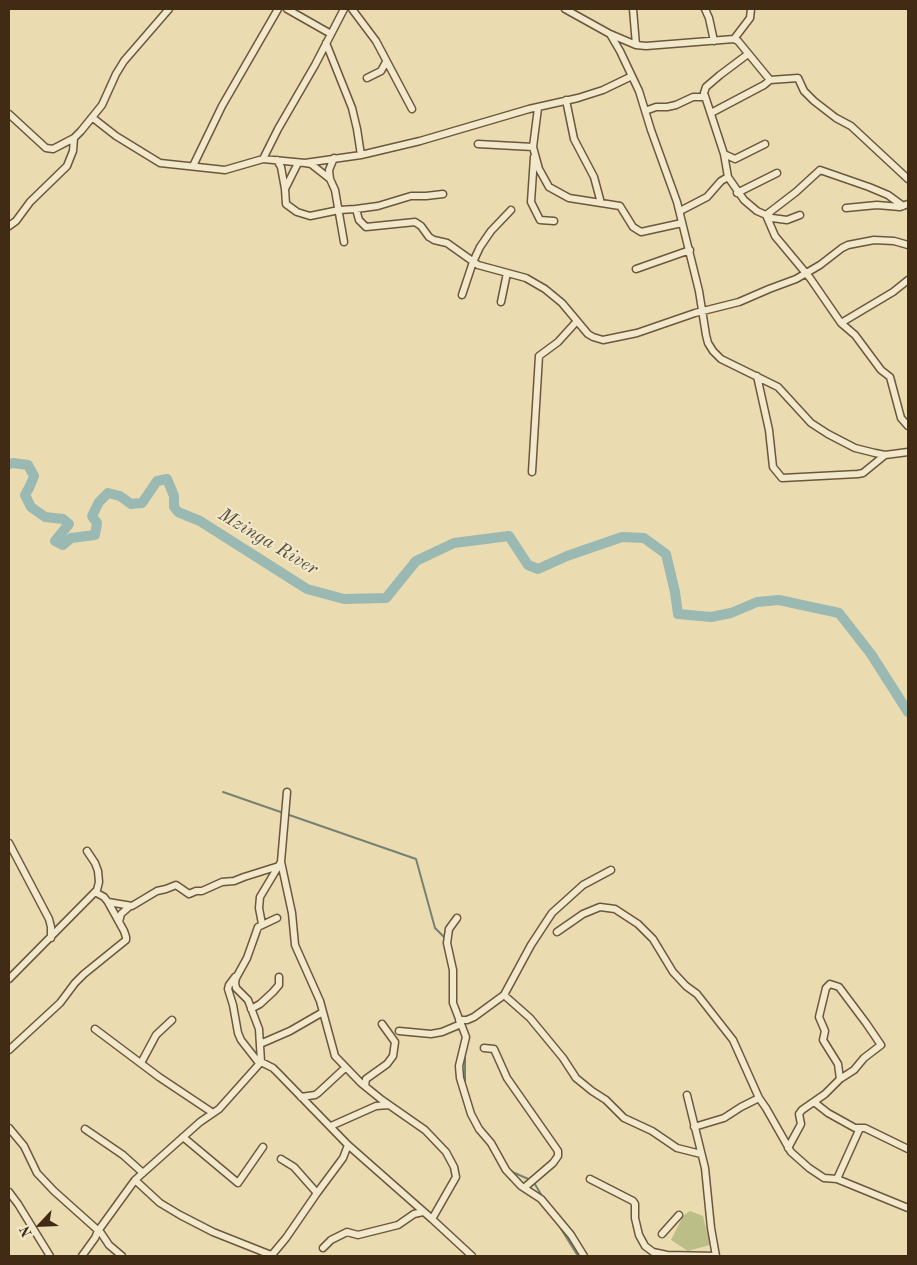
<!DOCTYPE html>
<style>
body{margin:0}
#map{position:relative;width:917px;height:1265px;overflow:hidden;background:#ebdbb0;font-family:"Old Standard TT",serif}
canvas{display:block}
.frame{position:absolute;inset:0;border:10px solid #412b15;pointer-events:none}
.north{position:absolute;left:15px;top:1200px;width:50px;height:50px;-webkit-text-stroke:4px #f2e8cc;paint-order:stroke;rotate:245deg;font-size:14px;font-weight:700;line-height:20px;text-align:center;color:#412b15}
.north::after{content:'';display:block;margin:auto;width:18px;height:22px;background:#412b15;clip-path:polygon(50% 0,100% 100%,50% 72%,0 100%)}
</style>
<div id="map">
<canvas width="917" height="1265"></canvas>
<div class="frame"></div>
<div class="north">N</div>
</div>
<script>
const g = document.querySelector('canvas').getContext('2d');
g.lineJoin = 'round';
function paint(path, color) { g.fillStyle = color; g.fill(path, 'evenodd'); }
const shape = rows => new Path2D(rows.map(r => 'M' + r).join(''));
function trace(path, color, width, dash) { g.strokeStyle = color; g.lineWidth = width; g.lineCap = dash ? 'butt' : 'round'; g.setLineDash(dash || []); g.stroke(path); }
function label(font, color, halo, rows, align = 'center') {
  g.font = font + ' "Old Standard TT",serif'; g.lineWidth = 4; g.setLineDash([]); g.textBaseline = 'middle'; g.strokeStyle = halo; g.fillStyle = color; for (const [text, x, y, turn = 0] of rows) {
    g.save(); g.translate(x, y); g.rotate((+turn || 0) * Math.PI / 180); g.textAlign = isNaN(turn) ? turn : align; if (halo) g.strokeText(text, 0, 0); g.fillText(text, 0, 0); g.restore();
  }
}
const green = shape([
 [690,1211,703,1216,710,1245,688,1251,671,1240,683,1216]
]);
const stream = shape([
 [223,792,416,859,435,928,445,938],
 [465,1086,465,1051],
 [510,1171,533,1181,542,1196],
 [558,1224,578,1256]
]);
const river = shape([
 [9,464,13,463,28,465,34,476,30,486,25,495,31,507,45,517,63,519,69,524,55,541,63,545,71,538,95,535,97,523,92,516,99,502,108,493,120,496,131,504,142,503,157,481,167,479,174,496,174,507,178,512,200,521,307,589,344,599,386,598,416,561,454,543,509,536,528,565,538,569,567,556,622,537,644,538,666,554,675,592,678,614,711,617,731,613,757,602,779,600,839,613,871,654,908,712]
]);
const minor = shape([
 [287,9,331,34],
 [352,9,376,41,412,109],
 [565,9,610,34,620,51,639,91,651,130,677,202,699,291,706,335,708,343,713,351,721,359,778,387,811,423,828,434,855,448,875,453,885,455,908,452],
 [633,9,636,45],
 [705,9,709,18,714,41],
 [610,34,636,45,646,46,734,39,738,41,770,80],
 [734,39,750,18,751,9],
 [326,43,352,108,357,129,361,155],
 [748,54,720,75,706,87,704,93,724,154,728,177,744,200,757,211,766,215,775,236,810,278,841,323,855,335,881,370,890,377,901,418,908,426],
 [367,78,381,71,386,62],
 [566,100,574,139,594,177,601,203],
 [538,108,533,147,539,169,549,187,569,198,620,206,633,227,641,232,682,223],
 [645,111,656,107,667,107,676,105,693,97,705,97],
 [711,113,764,85,770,80,798,78,804,91,814,101,836,118,851,126,908,179],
 [9,114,46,148,53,149,74,138,81,131,102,105,116,74,124,61,169,9],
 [93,118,116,136,160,163,225,170,263,159,278,129,315,65,344,9],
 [478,144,533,147],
 [724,154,735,159,765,144],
 [534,157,531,202,540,220,554,221],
 [263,159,305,163,311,164,330,179,335,190,344,242],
 [277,160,281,167,285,189,286,204,297,212,310,216,339,210,356,209,359,220,366,227,415,222,421,226,429,237,434,240,447,243,478,265,526,278,545,289,562,303,588,334,593,337,603,340,637,333,695,313,739,302,769,289,796,279,820,265,842,248,848,245,874,240,894,241,908,245],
 [305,163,361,155,420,141,529,109,578,98,603,90,632,76],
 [193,166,222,106,278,9],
 [330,179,329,170,334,158],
 [285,189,298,163],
 [737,193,777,173],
 [846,208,877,205,900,207,908,204],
 [356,209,378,206,411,196,426,196,443,194],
 [680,211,707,197,721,181,728,177],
 [800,215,787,220,772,218,766,215,796,192,820,170,869,187,888,195,903,206],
 [9,226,16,221,30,202,67,166,73,151,74,138],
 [636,269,690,250],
 [462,295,473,262,480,247,491,231,511,210],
 [501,302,507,273],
 [841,323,893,292,908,280],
 [757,376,769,430,773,467,782,478,858,474,863,473,885,455],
 [532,472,539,356,558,342,577,321],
 [9,843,49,919,51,927,51,938],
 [281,862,292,913,295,945,320,1001,335,1056,361,1083,382,1100,425,1130,446,1152,454,1167,456,1177,432,1219],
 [108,902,132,906,157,891,166,889,176,885,189,894,196,891,202,891,222,882,234,881,244,877,279,866],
 [457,918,449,929,447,943,453,970,453,1003,466,1037,459,1066,460,1078,471,1114,479,1129,491,1143,506,1170,521,1186,541,1199,571,1235,584,1256],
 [119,922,121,914,130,906],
 [262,924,259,908,260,897,281,862,287,792],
 [557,932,583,914,600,907,615,909,638,924,653,939,673,972,686,986,697,994,733,1040,759,1098],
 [235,977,229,985,228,989,233,1005,238,1033,241,1040,259,1063],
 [9,979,97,890,99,882,98,871,95,863,87,851],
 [504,995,530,1018,563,1058,576,1078,592,1091,606,1100,624,1118,652,1131,677,1148,701,1154],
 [251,1009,260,1004,273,992,279,985,279,977],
 [459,1020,467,1020,474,1017,504,995,531,945,552,913,583,885,611,870],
 [95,1029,159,1077,213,1113],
 [399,1031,431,1034,442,1032,461,1024],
 [260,1044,290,1031,323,1012],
 [484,1048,494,1049,507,1078,558,1151,558,1156,553,1163,525,1187],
 [9,1050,60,1003,75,983,84,974,126,940,126,937,124,931,108,902,104,897,95,892],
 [261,1062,259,1029,248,1000,236,988,235,983,236,978,247,958,258,927,277,918],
 [141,1063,156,1035,172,1020],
 [365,1086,366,1079,387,1064,393,1056,395,1042,382,1024],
 [687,1095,705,1168,711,1228,716,1256],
 [301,1097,315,1095,318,1093,345,1068],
 [814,1102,828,1113,855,1128,865,1128,908,1149],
 [331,1126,376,1106,389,1105],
 [694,1127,724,1118,741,1107,759,1098,766,1108,791,1152,809,1168,824,1178,837,1179,908,1208],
 [9,1128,24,1146,37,1173,54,1191,101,1233,109,1245,122,1256],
 [85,1129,123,1155,143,1173],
 [183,1137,238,1183,263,1147],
 [788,1148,801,1124,799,1114,802,1110,825,1094,840,1079,854,1070,864,1058,881,1045,866,1023,839,987,830,984,826,988,819,1017,825,1031,823,1040,838,1064,840,1079],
 [281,1159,294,1167,317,1193],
 [590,1179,633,1201,635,1204,635,1218,639,1235,645,1246,653,1252,667,1255,716,1256],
 [837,1179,860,1128],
 [135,1180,160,1203,180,1215,213,1232,271,1255],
 [9,1192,18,1204,50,1256],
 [662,1234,679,1215],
 [323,1248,331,1240,347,1232,358,1235,398,1225,414,1214,423,1212],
 [82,1256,95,1238,98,1231,135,1180,200,1122,219,1109,261,1062,273,1068,279,1074,348,1145,432,1219,472,1256],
 [271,1256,286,1238,317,1193,343,1158,348,1145]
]);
const waterNames = [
 ["Mzinga River",268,542,31]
];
paint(green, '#bcbe88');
trace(stream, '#768073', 2);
trace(river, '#9ab9b2', 10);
trace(minor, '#6c573c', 9);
trace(minor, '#f2e8cc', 6);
label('italic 19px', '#574e3c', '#f2e8cc', waterNames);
</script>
